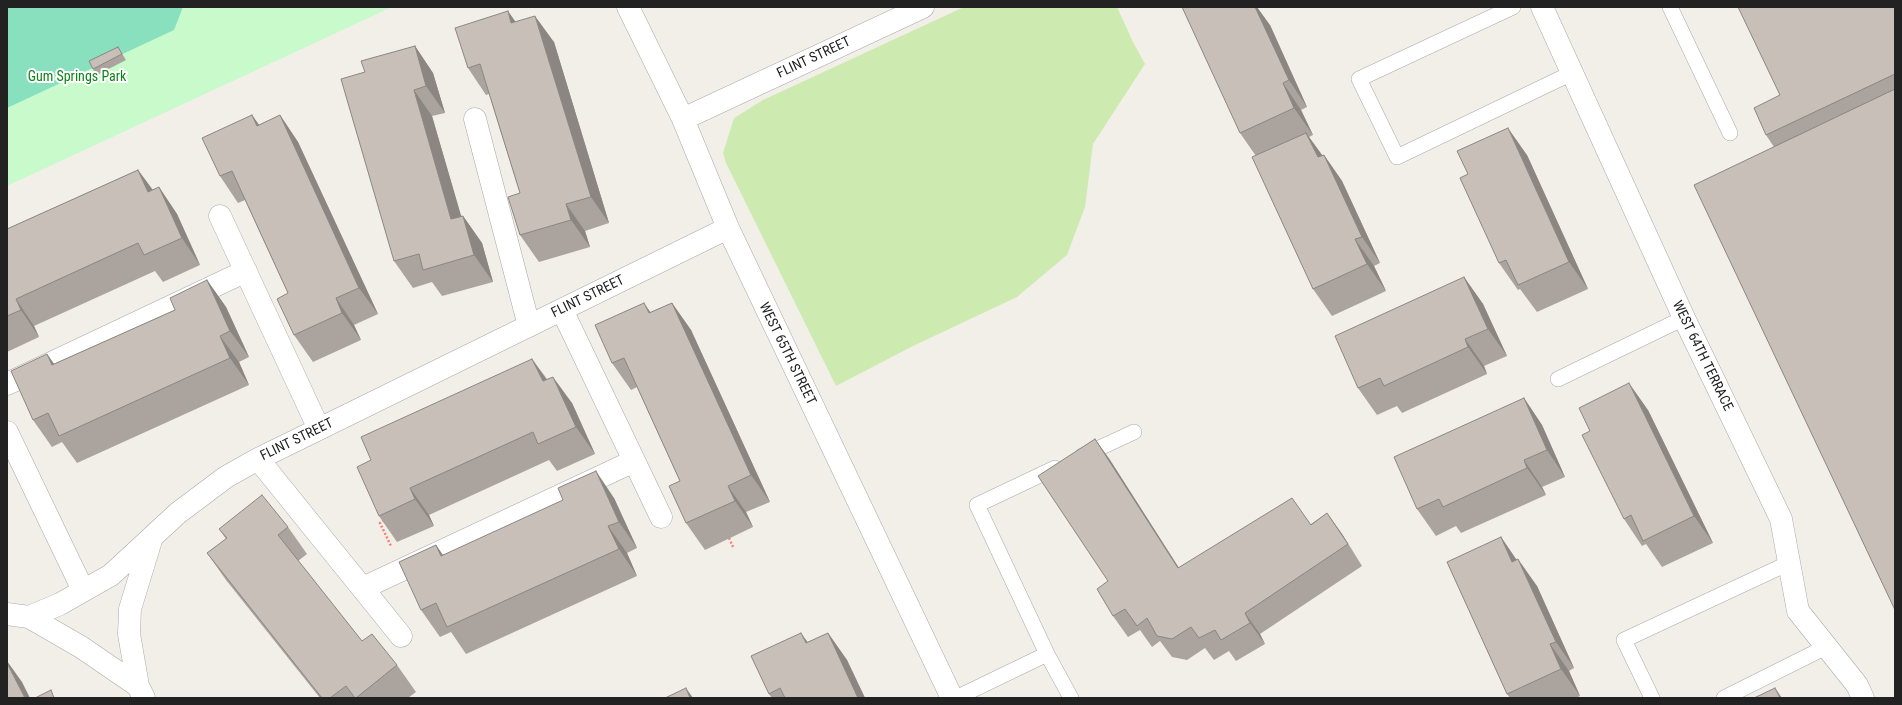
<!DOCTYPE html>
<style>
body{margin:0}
#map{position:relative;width:1902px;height:705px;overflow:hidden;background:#f2efe9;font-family:"Roboto Condensed",sans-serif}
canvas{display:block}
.frame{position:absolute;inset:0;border:8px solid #222;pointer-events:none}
</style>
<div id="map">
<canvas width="1902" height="705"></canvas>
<div class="frame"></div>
</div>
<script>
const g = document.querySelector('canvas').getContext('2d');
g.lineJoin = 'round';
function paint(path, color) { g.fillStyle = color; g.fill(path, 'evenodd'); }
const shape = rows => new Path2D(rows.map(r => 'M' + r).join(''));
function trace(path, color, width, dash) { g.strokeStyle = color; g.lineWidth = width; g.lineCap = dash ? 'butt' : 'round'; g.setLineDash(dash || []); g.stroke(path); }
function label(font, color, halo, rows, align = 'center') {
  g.font = font + ' "Roboto Condensed",sans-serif'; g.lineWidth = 4; g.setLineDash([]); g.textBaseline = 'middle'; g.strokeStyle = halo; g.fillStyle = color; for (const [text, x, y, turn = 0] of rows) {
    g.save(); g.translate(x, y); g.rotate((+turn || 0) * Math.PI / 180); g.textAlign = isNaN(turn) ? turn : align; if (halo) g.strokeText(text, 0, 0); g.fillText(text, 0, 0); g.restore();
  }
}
const grass = shape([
 [964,7,1117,7,1133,42,1145,64,1093,144,1085,207,1067,255,1017,297,913,346,836,386,726,163,723,153,734,118,763,100]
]);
const park = shape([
 [7,7,392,7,7,186]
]);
const pitch = shape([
 [7,7,183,7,174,30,7,108]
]);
const path = shape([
 [384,520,380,523,391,546],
 [729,538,733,547]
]);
const service = shape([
 [1513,7,1359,79,1397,157,1572,73],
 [1670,7,1730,133],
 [1558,379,1684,318],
 [1082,456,1134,432],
 [1047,654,977,505,1055,468],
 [956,698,1047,654,1071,698],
 [1652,698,1624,640,1789,563],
 [1724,698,1826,647]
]);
const minor = shape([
 [628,7,683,119,728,228,952,698],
 [1542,7,1684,318,1781,519,1798,611,1857,685,1863,698],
 [475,119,529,326],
 [683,119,923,7],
 [220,216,319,429],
 [562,310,661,517],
 [7,384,246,271],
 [7,432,83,590],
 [258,459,401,636],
 [363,588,634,461],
 [7,614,29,617,81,647,138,686],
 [29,617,60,604,111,575,151,538],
 [144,698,138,686,129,634,130,609,152,537,178,513,226,477,258,459,728,228]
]);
const wall = shape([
 [1895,7,1895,610,1774,147,1766,135,1780,95],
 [515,22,554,42,609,223,585,231,590,247,539,262,520,235,520,193,489,94,486,95,468,68],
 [1270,25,1307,107,1301,110,1313,135,1309,137,1322,155,1324,155,1342,181,1380,263,1374,266,1386,291,1332,316,1313,289,1256,156,1240,133],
 [415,46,433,73,445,113,432,116,461,217,463,216,482,243,493,282,442,296,432,282,413,288,394,261,365,72],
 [118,47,126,60,97,75,93,69],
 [252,115,259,125,280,115,298,142,378,314,354,325,361,340,313,362,294,335,288,293,245,200,238,203,220,176],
 [1527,155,1588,289,1537,312,1520,289,1518,290,1499,263],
 [138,170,153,190,159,187,177,214,200,265,163,282,155,271,34,326,39,337,7,352,7,229],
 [1464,277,1483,304,1507,356,1484,366,1487,374,1402,413,1397,406,1377,415,1358,388],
 [207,280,226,307,249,357,239,362,249,385,77,463,62,442,52,447,33,420,47,354,54,364,175,310],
 [672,303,691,330,770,502,746,512,753,527,705,550,686,523,680,481,637,387,631,390,612,363,651,312],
 [532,359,547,379,572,403,595,454,557,471,549,460,429,515,434,526,397,542,379,516,371,460],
 [1524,398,1542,425,1565,477,1542,487,1546,495,1461,533,1456,526,1436,536,1417,509],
 [1648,410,1713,543,1662,567,1646,544,1642,546,1624,519],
 [1095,439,1110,460,1179,568,1311,524,1327,513,1342,534,1362,566,1260,634,1265,644,1236,661,1229,651,1214,660,1205,648,1187,660,1172,657,1160,641,1152,647,1140,630,1128,637,1113,616,1108,581],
 [614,498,637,548,627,553,637,576,466,654,451,632,440,637,421,610,436,545,443,555],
 [288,527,307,554,298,561,362,641,397,665,416,692,408,698,320,698,226,580,207,553,226,539,219,529],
 [1501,537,1517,560,1537,586,1574,668,1569,671,1580,696,1576,698,1510,698,1507,694],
 [828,633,847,660,865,698,772,698,769,694,808,642]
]);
const shadedWall = shape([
 [1255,7,1257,7,1270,25,1307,107,1289,80],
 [508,11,527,38,511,23],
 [535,16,554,42,609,223,591,197],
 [415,46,433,73,445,113,426,86],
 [1283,83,1301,110,1313,135,1294,108],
 [414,90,432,116,470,246,451,219],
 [252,115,271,142,257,126],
 [280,115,298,142,378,314,359,288],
 [1508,128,1527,155,1588,289,1569,262],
 [1306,133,1325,159,1318,157],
 [1324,155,1342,181,1380,263,1362,237],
 [138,170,157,196,148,192],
 [159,187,177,214,200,265,182,238],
 [566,204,585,231,590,247,571,220],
 [463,216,482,243,493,282,474,255],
 [1355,239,1374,266,1386,291,1367,264],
 [1464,277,1483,304,1507,356,1488,329],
 [207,280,226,307,249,357,230,331],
 [336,298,354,325,361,340,342,313],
 [16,299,34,326,39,337,21,310],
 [644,303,663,330,649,313],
 [672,303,691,330,770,502,751,475],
 [220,336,239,362,249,385,230,358],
 [1465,339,1484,366,1487,374,1468,347],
 [47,354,66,381,52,365],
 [532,359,551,386,543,381],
 [553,377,572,403,595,454,576,427],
 [1629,383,1648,410,1713,543,1694,516],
 [1524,398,1542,425,1565,477,1547,450],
 [1095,439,1110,460,1193,590,1178,568],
 [1524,460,1542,487,1546,495,1527,468],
 [596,471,614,498,637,548,619,522],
 [728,486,746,512,753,527,735,501],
 [410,488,429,515,434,526,415,499],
 [1327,513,1342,534,1362,566,1348,544],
 [608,526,627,553,637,576,619,549],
 [1501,537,1519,564,1512,562],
 [436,545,454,572,441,556],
 [1518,559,1537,586,1574,668,1556,642],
 [1245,613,1260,634,1265,644,1250,623],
 [801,633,820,659,806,643],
 [828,633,847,660,865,698,858,698],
 [1550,644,1569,671,1580,696,1561,669],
 [7,661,22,682,30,698,25,698,7,663],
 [686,688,693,698,690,698],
 [1775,688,1782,698,1780,698]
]);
const building = shape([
 [1182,7,1255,7,1289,80,1283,83,1294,108,1240,133,1182,7],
 [1738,7,1895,7,1895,74,1766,135,1754,108,1780,95,1738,7],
 [508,11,511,23,535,16,591,197,566,204,571,220,520,235,508,197,520,193,480,64,468,68,455,28,508,11],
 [415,46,426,86,414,90,451,219,463,216,474,255,423,270,419,254,394,261,341,79,365,72,361,61,415,46],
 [118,47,122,54,93,69,89,61,118,47],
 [1895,89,1895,610,1694,185,1895,89],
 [252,115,257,126,280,115,359,288,336,298,342,313,294,335,277,299,288,293,232,171,220,176,202,138,252,115],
 [1508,128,1569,262,1518,285,1506,260,1499,263,1460,178,1468,174,1457,151,1508,128],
 [1306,133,1318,157,1324,155,1362,237,1355,239,1367,264,1313,289,1252,157,1306,133],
 [138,170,148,192,159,187,182,238,144,255,138,243,16,299,21,310,7,316,7,229,138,170],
 [1464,277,1488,329,1465,339,1468,347,1384,386,1380,378,1358,388,1335,336,1464,277],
 [207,280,230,331,220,336,230,358,59,436,48,413,33,420,11,371,47,354,52,365,175,310,170,298,207,280],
 [644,303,649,313,672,303,751,475,728,486,735,501,686,523,669,486,680,481,624,358,612,363,595,325,644,303],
 [532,359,543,381,553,377,576,427,538,444,533,432,410,488,415,499,379,516,357,467,371,460,361,437,532,359],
 [1629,383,1694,516,1643,541,1631,515,1624,519,1582,435,1590,431,1579,408,1629,383],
 [1524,398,1547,450,1524,460,1527,468,1443,507,1439,499,1417,509,1394,457,1524,398],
 [1095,439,1178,568,1292,498,1311,525,1327,513,1348,544,1245,613,1250,623,1221,640,1215,630,1199,638,1191,627,1172,639,1157,636,1147,618,1137,626,1125,609,1113,616,1097,589,1108,581,1038,476,1095,439],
 [596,471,619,522,608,526,619,549,447,627,436,603,421,610,399,562,436,545,441,556,563,500,558,488,596,471],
 [262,495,288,527,278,535,362,641,372,634,397,665,356,698,355,698,346,686,330,698,322,698,207,553,227,538,219,529,262,495],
 [1501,537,1512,562,1518,559,1556,642,1550,644,1561,669,1507,694,1447,562,1501,537],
 [801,633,806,643,828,633,858,698,785,698,780,688,769,694,751,656,801,633],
 [7,663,25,698,7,698,7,663],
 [686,688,690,698,665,698,686,688],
 [1775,688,1780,698,1754,698,1775,688],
 [51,690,54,698,35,698,51,690]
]);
const streetNames = [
 ["FLINT STREET",814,58,-25],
 ["FLINT STREET",588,297,-26],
 ["WEST 65TH STREET",787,354,64],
 ["WEST 64TH TERRACE",1702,356,64],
 ["FLINT STREET",297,440,-26]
];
const parkNames = [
 ["Gum Springs Park",77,77]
];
paint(grass, '#cdebb0');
paint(park, '#c8facc');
paint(pitch, '#88e0be');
trace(service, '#a9a9a9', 16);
trace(minor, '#a9a9a9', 23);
trace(path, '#fa8072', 2.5, [2, 2]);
trace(service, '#fff', 15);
trace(minor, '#fff', 22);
paint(wall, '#aba49e');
paint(shadedWall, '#8b8681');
paint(building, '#c7bfb8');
trace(building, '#8b8681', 1);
label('14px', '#222', '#fff', streetNames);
label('14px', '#0c8416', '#fff', parkNames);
</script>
